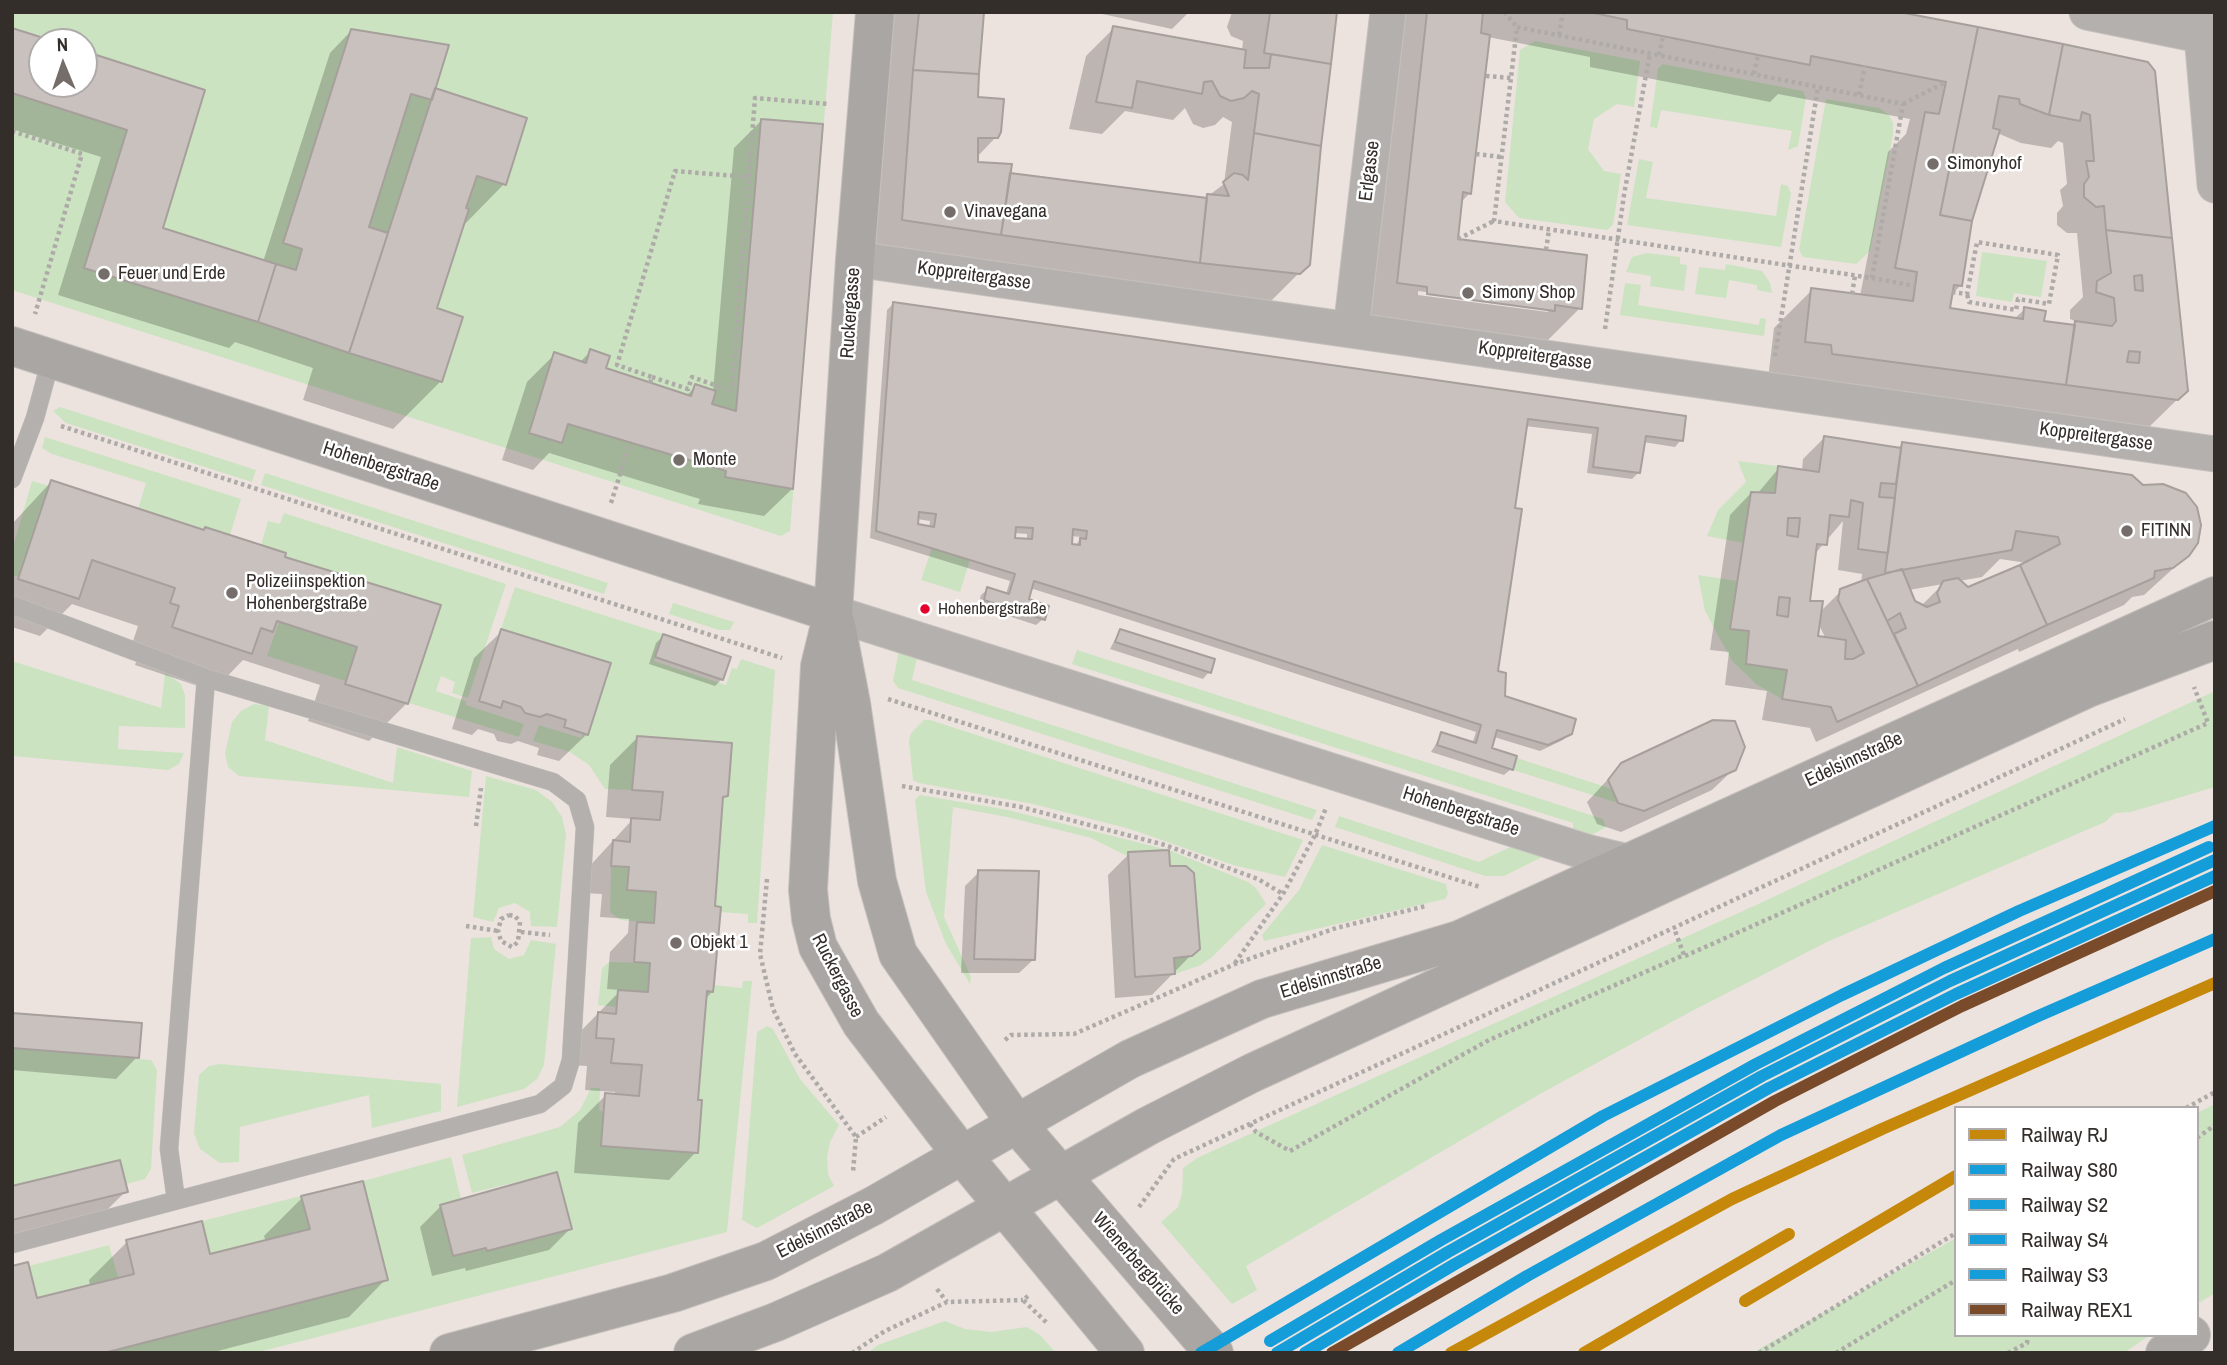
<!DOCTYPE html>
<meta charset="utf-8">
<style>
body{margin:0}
#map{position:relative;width:2227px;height:1365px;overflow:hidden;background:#ece3df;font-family:"Archivo Narrow",sans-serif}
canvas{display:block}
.frame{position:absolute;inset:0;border:14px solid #342e2b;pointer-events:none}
.legend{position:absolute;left:1954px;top:1106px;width:245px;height:231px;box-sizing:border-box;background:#fff;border:2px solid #aeabaa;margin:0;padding:9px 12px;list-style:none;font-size:21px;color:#342e2b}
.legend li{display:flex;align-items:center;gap:14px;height:35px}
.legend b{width:35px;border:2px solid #aeabaa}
.north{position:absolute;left:28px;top:28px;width:70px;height:70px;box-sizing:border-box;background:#fff;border:2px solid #aeabaa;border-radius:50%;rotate:358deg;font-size:19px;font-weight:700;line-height:28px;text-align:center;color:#342e2b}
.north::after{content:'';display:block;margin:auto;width:24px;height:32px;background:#746d6a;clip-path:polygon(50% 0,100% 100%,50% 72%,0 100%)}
</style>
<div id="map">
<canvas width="2227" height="1365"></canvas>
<div class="frame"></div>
<ul class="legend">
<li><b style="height:9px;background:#c6880b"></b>Railway RJ</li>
<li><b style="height:9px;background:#159dd9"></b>Railway S80</li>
<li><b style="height:9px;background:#159dd9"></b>Railway S2</li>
<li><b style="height:9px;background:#159dd9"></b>Railway S4</li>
<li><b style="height:9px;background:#159dd9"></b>Railway S3</li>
<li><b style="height:9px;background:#7a4b2a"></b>Railway REX1</li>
</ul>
<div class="north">N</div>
</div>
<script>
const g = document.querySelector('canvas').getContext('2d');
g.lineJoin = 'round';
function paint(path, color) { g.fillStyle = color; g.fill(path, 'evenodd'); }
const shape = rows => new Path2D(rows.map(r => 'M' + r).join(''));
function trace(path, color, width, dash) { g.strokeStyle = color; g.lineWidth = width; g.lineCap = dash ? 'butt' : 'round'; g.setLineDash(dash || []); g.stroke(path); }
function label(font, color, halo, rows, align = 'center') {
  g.font = font + ' "Archivo Narrow",sans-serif'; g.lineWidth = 5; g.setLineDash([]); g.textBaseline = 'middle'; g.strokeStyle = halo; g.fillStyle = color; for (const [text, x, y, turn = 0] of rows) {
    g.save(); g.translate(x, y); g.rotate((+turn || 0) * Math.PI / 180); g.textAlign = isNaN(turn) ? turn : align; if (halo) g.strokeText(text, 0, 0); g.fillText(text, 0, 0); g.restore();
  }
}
const green = shape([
 [12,12,833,12,790,531,781,536,12,290],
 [42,42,84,42,84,84,42,84],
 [1535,41,1640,61,1634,107,1617,104,1594,119,1588,149,1604,171,1621,174,1613,225,1607,230,1519,218,1505,202,1520,50],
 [1663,64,1803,91,1806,98,1798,146,1788,150,1792,131,1661,110,1657,128,1650,127,1658,68],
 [1826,99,1879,108,1889,115,1893,123,1893,135,1870,251,1856,264,1803,257,1799,250],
 [1639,159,1653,162,1646,198,1776,216,1781,184,1788,186,1791,194,1781,247,1627,225],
 [1982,252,2047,261,2041,297,2014,293,2012,302,1976,296],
 [1647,253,1680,257,1680,264,1687,265,1684,291,1650,286,1651,276,1626,272,1632,257],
 [1726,264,1762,271,1770,283,1772,293,1757,290,1757,285,1729,280,1726,298,1695,294,1699,267,1725,270],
 [1625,283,1641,285,1638,305,1759,325,1760,318,1766,319,1764,336,1620,315],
 [60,407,256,470,252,482,66,423,53,411],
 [45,437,241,499,230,535,205,527,204,530,138,509,146,483,52,454,42,448],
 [1738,461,1778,466,1775,493,1751,492,1743,543,1707,536,1718,510,1746,482],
 [265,473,608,583,604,594,261,485],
 [32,481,49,486,19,577,12,575,12,550],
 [284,513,506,584,468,698,452,693,455,682,441,676,436,691,466,701,466,705,524,724,519,737,409,703,440,605,285,557,286,553,261,545,268,521,280,524],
 [932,548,970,560,960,592,921,580],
 [1698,575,1737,581,1730,629,1749,631,1746,664,1787,670,1782,699,1756,684,1732,661,1705,611],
 [515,587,663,634,654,661,726,685,732,668,737,669,741,659,775,670,757,923,748,923,748,914,720,912,720,907,715,906,723,797,728,796,732,743,637,736,632,790,605,789,589,765,570,752,533,741,539,725,581,738,583,733,588,734,610,663,501,629],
 [673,603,734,622,730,630,719,630,669,614],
 [279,622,357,647,345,681,267,656],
 [899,650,917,658,912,680,1317,810,1312,820,898,688,893,681],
 [1077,650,1603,819,1606,827,1588,837,1573,830,1573,823,1072,664],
 [12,661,161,708,165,673,181,684,185,695,185,728,119,726,118,749,184,753,179,764,168,770,12,756],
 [2215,691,2215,787,2131,812,2115,813,2105,822,1827,942,1690,1012,1540,1094,1246,1266,1257,1290,1232,1304,1161,1222,1178,1207,1182,1194,1183,1168,1197,1158,1756,905],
 [254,704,269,706,265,740,393,783,397,747,472,771,469,797,239,776,228,767,225,754,232,722,241,711],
 [924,720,930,720,1303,840,1285,877,1233,865,1130,829,1033,804,919,783,913,780,909,741,911,733],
 [1517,758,1612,789,1618,803,1513,770],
 [486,776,536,790,552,802,562,817,566,835,557,927,531,926,530,912,515,903,499,908,493,922,473,917],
 [920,795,1008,810,1169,850,1248,882,1256,888,1266,904,1212,957,1201,965,1175,974,1174,958,1192,956,1200,949,1194,873,1186,866,1170,866,1169,850,1129,852,1129,857,1091,838,1007,817,953,807,944,917,971,977,970,984,946,944,926,892,915,800],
 [1339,816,1479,862,1510,847,1544,856,1504,876,1485,876,1335,827],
 [1322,845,1446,884,1448,894,1445,899,1264,941,1262,935,1299,890],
 [611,866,629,867,627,890,656,892,654,923,621,920,610,912],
 [491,937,494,949,509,959,524,955,531,940,556,944,544,1065,537,1079,524,1089,457,1107,471,938],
 [609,962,650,963,648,992,618,991,617,1007,598,1005,602,968],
 [743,981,752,981,727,1232,255,1353,104,1353,388,1280,363,1181,451,1157,461,1199,440,1205,453,1256,486,1248,487,1251,571,1229,557,1172,472,1193,462,1155,560,1127,580,1110,591,1088,600,1088,599,1110,698,1153,702,1101,698,1100,707,991,713,992,714,985,742,988],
 [767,1026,773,1029,800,1079,839,1125,830,1142,827,1157,828,1174,834,1186,757,1228,742,1220,757,1032],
 [12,1048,151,1060,157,1070,151,1169,145,1179,126,1184,119,1160,12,1186],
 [220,1064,441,1084,441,1111,372,1128,369,1095,240,1127,239,1162,220,1163,200,1149,194,1133,199,1075,209,1066],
 [2215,1104,2215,1293,2197,1304,2197,1113],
 [301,1196,310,1229,210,1254,202,1221],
 [1956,1238,1956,1335,2150,1335,2124,1353,1752,1353],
 [109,1245,118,1277,37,1298,29,1266],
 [945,1321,965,1329,991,1332,1027,1327,1040,1335,1056,1353,868,1353,878,1345]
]);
const shadow = shape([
 [885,12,984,12,976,99,996,137,976,158,976,164,1008,174,1204,199,1224,184,1232,122,1223,117,1215,125,1203,128,1193,124,1185,108,1173,120,1125,111,1102,134,1069,129,1086,56,1114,28,1242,51,1243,41,1231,36,1227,27,1232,12,1336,12,1308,264,1271,301,875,247],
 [1093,12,1189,12,1172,29],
 [1392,12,1889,12,2147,63,2186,391,2149,427,1768,379,1774,328,1812,290,1860,296,1888,152,1906,134,1910,119,1778,94,1770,102,1720,92,1590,67,1590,57,1488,37,1470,193,1460,203,1456,241,1580,308,1542,346,1360,320],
 [1997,133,2021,143,2051,148,2058,141,2063,143,2067,184,2060,190,2063,206,2057,213,2057,225,2067,233,2077,233,2083,297,2070,310,2070,319,2077,322,2072,327,2042,323,2025,309,2014,319,1949,310,1950,296,1961,285,1970,221],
 [1418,291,1548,308,1548,312,1418,295],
 [12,30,51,42,42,42,42,84,84,84,84,53,203,91,161,229,263,262,330,53,351,31,433,89,504,184,462,227,435,309,441,381,393,429,303,400,313,368,235,342,229,348,58,295,101,157,12,129],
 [762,120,792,489,764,516,698,504,700,499,549,453,533,470,502,460,527,382,555,354,579,363,591,351,604,370,686,396,696,386,713,391,734,148],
 [893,304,1681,440,1675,447,1643,442,1639,472,1632,479,1587,473,1592,434,1525,426,1513,510,1496,673,1503,697,1571,733,1563,740,1540,751,1494,737,1490,749,1511,769,1504,775,1431,752,1442,734,1472,744,1476,732,1090,607,1030,588,1027,600,1043,619,1036,625,978,606,981,595,988,589,1006,594,1010,581,870,538,887,310],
 [917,519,930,521,929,528,916,526],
 [1014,533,1027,534,1027,540,1013,539],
 [1071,536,1081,537,1075,547,1070,546],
 [1824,438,1897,449,1902,444,2188,555,2144,595,2132,597,2124,605,2019,652,2018,649,1816,742,1810,728,1762,720,1767,691,1725,685,1729,652,1710,650,1730,515,1751,493,1757,494,1779,468,1802,471,1803,459],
 [1843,521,1838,570,1862,574,1861,585,1841,591,1820,612,1808,602,1814,555],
 [2000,559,2027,563,1968,589,1959,581,1982,577],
 [1943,584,1921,606,1914,602,1909,590],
 [1818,623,1826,639,1816,638],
 [51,482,202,532,205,528,283,558,407,703,369,741,308,721,320,685,243,660,213,691,135,665,142,644,133,641,138,626,72,604,40,636,12,627,12,524],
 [1120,630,1209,672,1203,679,1110,649],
 [502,631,587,734,559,761,537,755,539,748,518,741,511,744,497,741,494,734,478,729,472,735,452,729,474,658],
 [663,636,722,679,715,686,649,664,656,643],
 [638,737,726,796,721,800,713,908,712,992,705,999,697,1101,696,1152,669,1180,574,1173,578,1123,606,1095,614,1096,615,1092,585,1090,587,1066,569,1065,571,1041,621,990,607,989,610,952,628,933,629,919,600,917,602,894,584,893,586,870,633,819,606,817,610,765],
 [1622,764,1734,769,1712,790,1621,832,1597,824,1587,802],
 [1129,854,1169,868,1198,948,1152,995,1115,998,1108,875],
 [979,872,1034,959,1019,973,961,973,965,886],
 [12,1014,137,1057,116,1079,12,1070],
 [12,1188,126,1191,104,1213,12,1235],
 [302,1198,386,1279,349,1317,210,1353,12,1353,36,1300,90,1286,89,1280,127,1242,209,1256,266,1242,264,1236],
 [441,1206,570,1229,549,1250,466,1271,465,1268,432,1276,420,1227]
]);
const building = shape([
 [919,12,984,12,979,74,913,70,919,12],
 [1267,12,1337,12,1331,64,1264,53,1270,13,1267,12],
 [1483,12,1481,33,1490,35,1471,194,1463,192,1458,239,1587,255,1582,309,1555,305,1555,311,1427,294,1427,287,1397,283,1427,12,1483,12],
 [1589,12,1899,12,1978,27,1940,215,1972,221,1962,286,1954,285,1950,308,2023,319,2024,307,2046,311,2044,321,2075,325,2066,385,1832,354,1831,345,1805,342,1811,288,1913,301,1917,272,1895,268,1925,112,1939,114,1946,82,1811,56,1810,65,1758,55,1627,29,1627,20,1589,12],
 [1113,26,1246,50,1244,68,1269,68,1271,54,1331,64,1321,146,1254,133,1259,94,1252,91,1244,98,1231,101,1220,96,1212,81,1204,82,1202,94,1137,81,1132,108,1096,102,1113,26],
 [1978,27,2063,44,2049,115,2020,104,2019,99,1999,96,1993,128,2000,130,1972,221,1940,215,1978,27],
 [12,28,56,42,42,42,42,84,84,84,84,51,205,90,163,228,276,264,258,322,84,268,127,130,12,93,12,28],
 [351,29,449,45,432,100,411,94,369,227,388,233,349,353,258,322,276,264,296,270,302,249,283,243,351,29],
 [2063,44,2148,62,2155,71,2172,238,2106,230,2104,206,2096,207,2084,197,2084,184,2089,177,2086,161,2094,161,2090,115,2082,112,2080,121,2049,115,2063,44],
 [913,70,979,74,978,97,1004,99,1001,132,998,138,978,138,978,162,1012,164,1001,235,902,220,913,70],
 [435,88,527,118,506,185,477,176,466,208,469,209,437,308,463,317,442,382,349,353,435,88],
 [761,119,823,124,793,489,725,477,726,471,568,424,562,443,529,433,554,352,586,363,590,349,610,356,606,368,691,396,695,384,716,391,712,404,736,411,761,119],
 [1254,133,1321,146,1310,265,1300,274,1200,263,1207,194,1229,196,1223,182,1234,173,1243,175,1248,180,1254,133],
 [1010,173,1207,198,1200,263,1001,235,1010,173],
 [2106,230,2172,238,2188,391,2178,400,2066,385,2075,321,2112,326,2116,321,2114,298,2096,292,2097,281,2111,273,2106,230],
 [2142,275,2143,291,2135,290,2134,276,2142,275],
 [2129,351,2140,352,2139,363,2127,362,2129,351],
 [893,302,1686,416,1683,441,1646,436,1640,473,1593,467,1598,428,1528,419,1515,508,1522,509,1498,671,1506,673,1505,696,1576,719,1572,734,1548,745,1497,730,1492,748,1517,756,1513,770,1437,745,1441,732,1476,743,1481,725,1098,601,1034,581,1029,599,1049,606,1045,620,984,600,987,587,1009,594,1015,574,876,531,893,302],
 [919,512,936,514,934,527,918,524,919,512],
 [1016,527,1033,528,1032,539,1015,538,1016,527],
 [1073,529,1087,531,1086,539,1080,538,1080,545,1072,544,1073,529],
 [1824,436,1901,448,1896,484,1881,483,1879,497,1895,498,1888,553,1858,549,1863,503,1851,500,1849,517,1830,515,1827,545,1817,544,1810,601,1823,601,1818,636,1846,640,1845,659,1853,659,1864,653,1838,600,1840,589,1867,579,1918,686,1837,722,1831,707,1782,699,1787,670,1746,664,1749,631,1730,629,1751,492,1775,493,1778,466,1819,472,1824,436],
 [1788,518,1800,518,1798,537,1787,535,1788,518],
 [1779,597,1790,598,1788,617,1777,615,1779,597],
 [1902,442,2132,475,2143,485,2163,484,2186,493,2197,507,2201,525,2198,543,2189,556,2173,568,2155,571,2154,578,2047,625,2020,565,2060,544,2058,537,2016,531,2012,550,1885,573,1902,442],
 [51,480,204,530,205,527,286,553,285,557,441,605,408,704,345,684,357,647,277,621,273,632,261,628,252,654,172,627,179,606,170,603,175,588,92,560,79,599,18,579,51,480],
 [2020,565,2047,625,1918,686,1894,634,1906,628,1900,613,1887,621,1867,579,1902,569,1915,601,1927,607,1940,602,1937,593,1943,581,1958,578,1968,587,2020,565],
 [501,629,611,663,588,735,564,727,566,720,547,714,540,717,525,713,521,707,503,701,501,708,479,701,501,629],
 [1120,629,1215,659,1211,673,1115,642,1120,629],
 [663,634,731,657,723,680,655,657,663,634],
 [1713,720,1735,721,1745,747,1736,770,1644,811,1618,803,1608,780,1621,763,1713,720],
 [637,736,732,743,728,796,723,797,715,906,721,907,714,984,713,992,707,991,698,1100,702,1100,698,1153,601,1146,605,1093,639,1096,642,1065,611,1063,614,1039,596,1038,598,1012,616,1014,618,990,648,992,650,963,634,962,637,922,654,923,656,892,627,890,629,867,611,866,613,840,630,842,631,818,660,820,663,792,632,790,637,736],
 [1169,850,1170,866,1186,866,1194,873,1200,949,1192,956,1174,958,1175,974,1135,977,1128,852,1169,850],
 [978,870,1039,871,1035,960,974,959,978,870],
 [12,1013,142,1023,139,1058,12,1048,12,1013],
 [120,1160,128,1192,12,1220,12,1186,120,1160],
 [557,1172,572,1229,487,1251,486,1248,453,1256,440,1205,557,1172],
 [363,1181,388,1280,104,1353,12,1353,12,1266,28,1262,37,1298,134,1274,126,1240,202,1221,210,1254,310,1229,301,1196,363,1181]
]);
const path = shape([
 [1504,12,1517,27],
 [1517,27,1903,104,1872,278,1494,221,1517,27],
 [1559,35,1563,12],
 [1659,55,1663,36],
 [1754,74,1758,55],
 [1486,76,1511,78],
 [1859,95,1865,66],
 [1903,104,1946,82],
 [12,131,82,154,35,314],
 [1476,154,1501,157],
 [1458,239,1494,221],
 [1546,250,1549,230],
 [1872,278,1915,286],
 [1952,292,1967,294,1977,242,2058,255,2049,304,2018,299,2016,310,1969,302,1967,294],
 [1852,294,1855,276],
 [1605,329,1624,195,1650,53],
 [1775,356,1818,87],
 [652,377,688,389,692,377,732,391,755,98,828,104],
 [650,383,652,377,617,365,675,171,748,177],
 [61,426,782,658],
 [611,503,630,443],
 [888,699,1480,887],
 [902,786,1021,807,1165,845,1258,879,1283,894],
 [476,826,481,788],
 [767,879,760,954,773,1009,795,1054,856,1137,853,1172],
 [509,915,515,916,520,922,518,942,512,947,501,941,498,931,501,919,509,915],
 [466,926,498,931],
 [521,932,550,935],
 [1685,956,2208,723,2194,687],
 [1235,963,1283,894,1315,835,1326,808],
 [1005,1040,1011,1035,1074,1034,1235,964,1336,928,1426,906],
 [2186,1108,2215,1092],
 [1250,1124,1256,1132,1290,1151,1489,1040,1684,955,1674,928],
 [856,1137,886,1117],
 [2197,1138,2215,1125],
 [1139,1207,1174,1159,2125,719],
 [937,1289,947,1302],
 [1028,1296,1023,1300,1048,1324],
 [852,1353,885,1331,947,1302,1023,1300],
 [1759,1353,1956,1233],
 [1836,1353,1956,1280],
 [2008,1353,2027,1343,2028,1335]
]);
const lane = shape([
 [12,479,35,418,51,359],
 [12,605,206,678,553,782,577,800,585,827,571,1060,563,1086,540,1104,12,1244],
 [176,1200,169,1149,206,678]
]);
const street = shape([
 [2087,12,2215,38],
 [2200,12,2215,185],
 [855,259,2215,454],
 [1351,330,1388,12],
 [833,613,1586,852,1632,863]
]);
const secondary = shape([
 [875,12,855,259,833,613,820,666,808,890,811,919,818,947,861,1023,962,1155,1125,1353],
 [12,346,833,613],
 [836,625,851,703,877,881,898,954,1016,1123,1214,1353],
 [449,1353,673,1293,766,1261,873,1206,1130,1059,1262,999,1459,940,2215,596],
 [693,1353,776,1322,887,1273,1148,1126,1252,1073,2088,688,2215,640]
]);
const primary = shape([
 [2165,1353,2191,1335]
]);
const rail1 = shape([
 [1745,1301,1956,1176],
 [1451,1353,1732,1199,1882,1129,2215,983],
 [1584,1353,1789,1234]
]);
const rail2 = shape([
 [1201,1353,1603,1116,1842,995,2019,911,2215,826],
 [1398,1353,1527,1276,1781,1135,2036,1017,2215,939]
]);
const rail3 = shape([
 [1277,1353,1448,1252,1762,1076,1950,981,2215,860]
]);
const rail4 = shape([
 [1305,1353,1455,1264,1769,1088,1956,994,2215,876]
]);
const rail5 = shape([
 [1270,1341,1441,1240,1756,1064,1944,968,2209,847]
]);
const rail6 = shape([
 [1332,1353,1775,1101,1962,1006,2215,891]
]);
const markers = [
 [1933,164,7,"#746d6a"],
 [950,212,7,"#746d6a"],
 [104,274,7,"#746d6a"],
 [1468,293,7,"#746d6a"],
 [679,460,7,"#746d6a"],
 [2127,531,7,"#746d6a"],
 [232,593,7,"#746d6a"],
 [925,609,6,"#e4002b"],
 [676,943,7,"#746d6a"]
];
const busNames = [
 ["Hohenbergstraße",938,609]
];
const poiNames = [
 ["Simonyhof",1947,164],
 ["Vinavegana",964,212],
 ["Feuer und Erde",118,274],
 ["Simony Shop",1482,293],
 ["Monte",693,460],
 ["FITINN",2141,531],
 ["Polizeiinspektion",246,582],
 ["Hohenbergstraße",246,604],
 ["Objekt 1",690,943]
];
const streetNames = [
 ["Erlgasse",1370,171,-83],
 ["Koppreitergasse",974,276,8],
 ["Ruckergasse",851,313,-86],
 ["Koppreitergasse",1535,356,8],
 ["Koppreitergasse",2096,437,8],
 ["Hohenbergstraße",381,467,18],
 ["Edelsinnstraße",1854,760,-25],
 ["Hohenbergstraße",1461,812,18],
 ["Ruckergasse",837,976,63],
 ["Edelsinnstraße",1331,978,-17],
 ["Edelsinnstraße",825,1230,-27],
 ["Wienerbergbrücke",1138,1264,49]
];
paint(green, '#cbe3c0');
paint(shadow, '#0003');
paint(building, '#c8c1bd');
trace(building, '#a69f9c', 2);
trace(lane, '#c6c0bc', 19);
trace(street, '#c6c0bc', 37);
trace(secondary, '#c6c0bc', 40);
trace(primary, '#c6c0bc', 40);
trace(path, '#aeaaa8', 4.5, [3.5, 3.5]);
trace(lane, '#b3b0ae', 18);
trace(street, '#b3b0ae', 35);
trace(secondary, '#a9a6a4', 38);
trace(primary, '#ada9a6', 38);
trace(rail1, '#c6880b', 12);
trace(rail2, '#159dd9', 12);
trace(rail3, '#159dd9', 12);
trace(rail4, '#159dd9', 12);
trace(rail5, '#159dd9', 12);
trace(rail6, '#7a4b2a', 12);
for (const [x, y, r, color] of markers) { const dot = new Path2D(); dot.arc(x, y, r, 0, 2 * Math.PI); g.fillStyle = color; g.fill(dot); trace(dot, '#fff', 2.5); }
label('17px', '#342e2b', '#fff', busNames, 'left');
label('19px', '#342e2b', '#fff', poiNames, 'left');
label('19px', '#342e2b', '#fff', streetNames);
</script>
